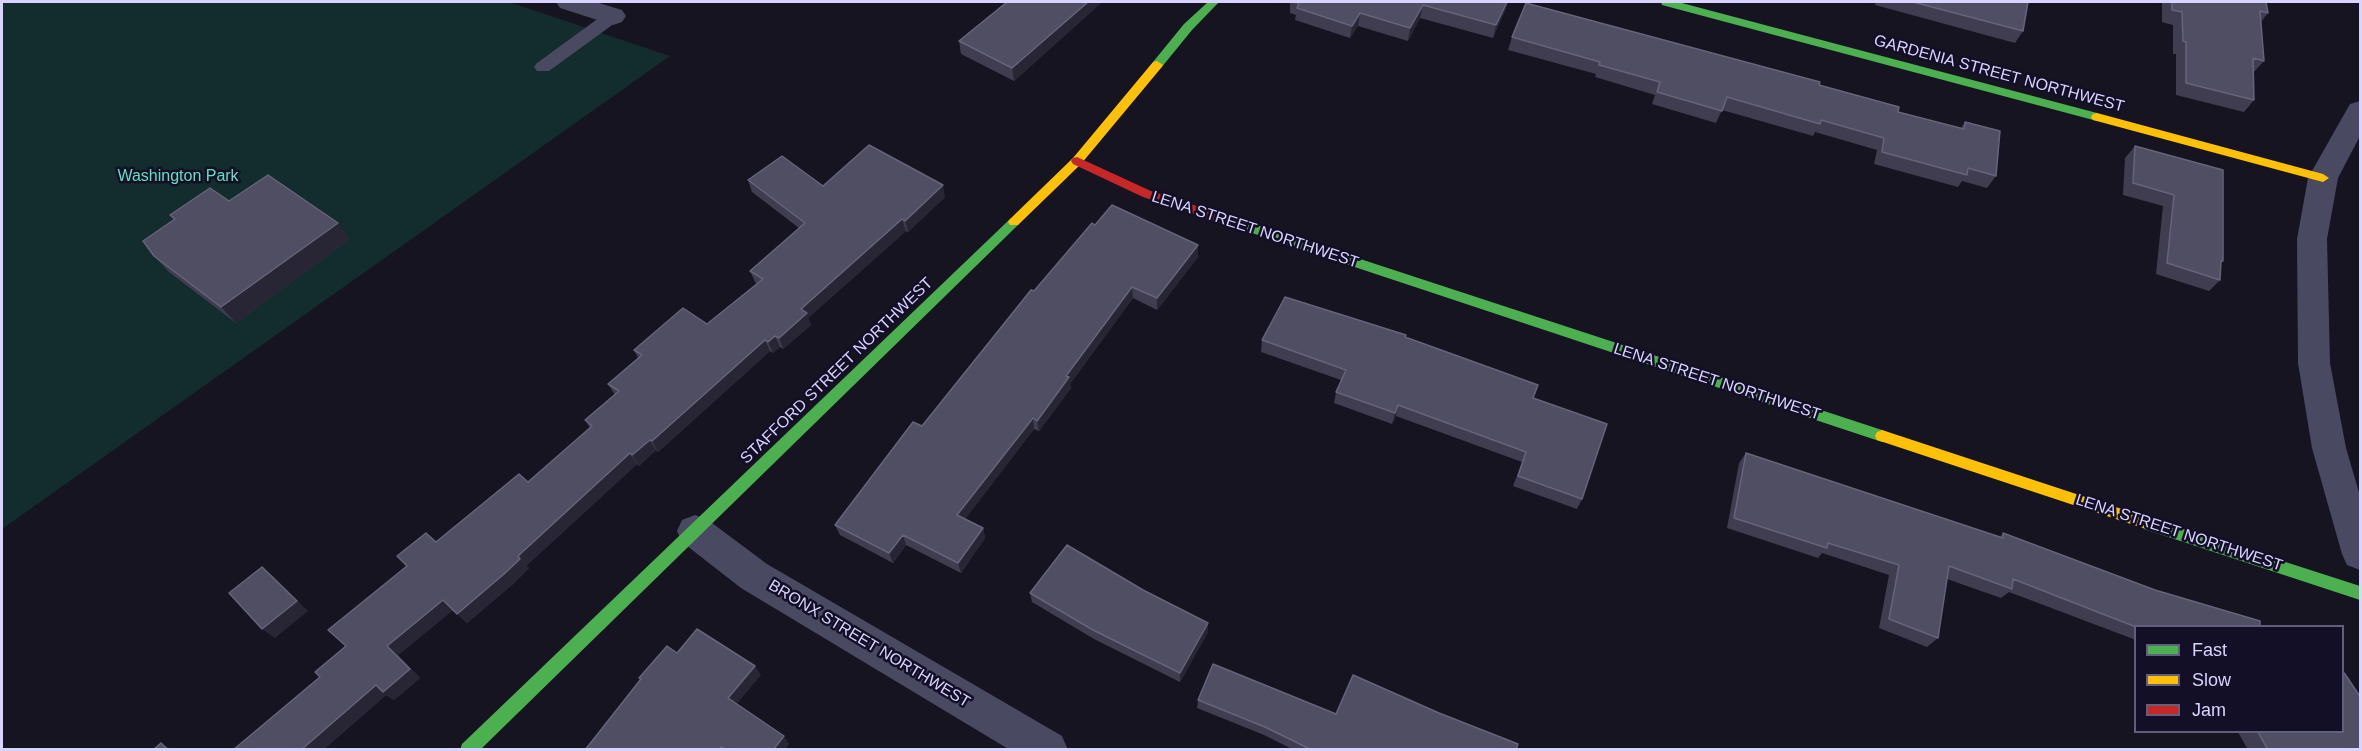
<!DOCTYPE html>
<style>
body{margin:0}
#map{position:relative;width:2362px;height:751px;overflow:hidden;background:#161421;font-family:Arial,sans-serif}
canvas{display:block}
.frame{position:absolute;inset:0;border:3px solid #d9d4ff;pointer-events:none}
.legend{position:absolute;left:2134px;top:625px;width:210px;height:108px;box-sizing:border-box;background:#130f26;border:2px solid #625e7d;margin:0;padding:8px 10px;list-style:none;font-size:18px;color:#d9d4ff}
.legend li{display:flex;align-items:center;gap:12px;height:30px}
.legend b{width:30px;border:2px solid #625e7d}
</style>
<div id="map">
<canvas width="2362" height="751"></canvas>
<div class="frame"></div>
<ul class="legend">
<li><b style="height:8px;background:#4caf50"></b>Fast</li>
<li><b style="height:8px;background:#ffc107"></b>Slow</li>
<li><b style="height:8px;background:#c62828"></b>Jam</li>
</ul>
</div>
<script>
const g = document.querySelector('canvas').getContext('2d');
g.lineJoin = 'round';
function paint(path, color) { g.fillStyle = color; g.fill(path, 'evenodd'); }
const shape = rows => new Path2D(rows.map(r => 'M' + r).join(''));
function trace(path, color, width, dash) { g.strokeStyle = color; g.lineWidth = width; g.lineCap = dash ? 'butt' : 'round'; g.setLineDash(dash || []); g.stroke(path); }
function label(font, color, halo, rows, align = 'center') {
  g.font = font + ' Arial,sans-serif'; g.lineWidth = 5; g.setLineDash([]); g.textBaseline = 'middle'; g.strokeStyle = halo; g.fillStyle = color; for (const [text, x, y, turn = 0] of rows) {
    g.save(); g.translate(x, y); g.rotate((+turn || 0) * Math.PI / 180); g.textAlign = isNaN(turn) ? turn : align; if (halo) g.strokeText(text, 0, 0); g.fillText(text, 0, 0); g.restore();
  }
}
const green = shape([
 [2,2,509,2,670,56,2,529]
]);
const lane = shape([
 [613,10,619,12,622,16,619,20,549,71,537,71,534,67,537,63,607,12,613,10]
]);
const street = shape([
 [556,2,596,2,622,10,626,16,622,22,613,25,560,8,556,2],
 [2360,101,2360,136,2338,178,2327,239,2330,363,2346,448,2360,496,2360,570,2347,565,2342,554,2312,448,2298,363,2297,239,2308,178,2350,104,2360,101],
 [695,515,708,520,767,564,1062,736,1068,750,1010,750,741,588,682,542,677,531,682,520,695,515]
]);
const fast = shape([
 [1208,2,1219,2,1192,30,1161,68,1153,68,1153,62,1184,24,1208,2],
 [1661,2,1678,2,2097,113,2103,117,2097,121,1662,5,1661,2],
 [1223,214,1882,430,1887,432,1889,436,1887,440,1882,442,1219,222,1217,219,1223,214],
 [1014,217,1020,222,1018,225,480,750,460,750,462,744,1010,219,1014,217],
 [2149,518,2360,586,2360,600,2144,529,2142,524,2144,519,2149,518]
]);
const slow = shape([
 [1157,61,1163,65,1161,68,1081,164,1018,225,1010,225,1008,222,1010,219,1073,158,1153,62,1157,61],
 [2097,113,2323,174,2329,178,2323,182,2093,120,2091,117,2093,114,2097,113],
 [1882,430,2149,518,2154,519,2156,524,2154,529,2149,530,1877,440,1875,436,1877,432,1882,430]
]);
const jam = shape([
 [1077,157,1151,191,1227,216,1229,219,1223,224,1143,197,1073,164,1071,161,1073,158,1077,157]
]);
const wall = shape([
 [1007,2,1102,2,1014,81,961,54,959,41],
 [1290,2,1508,2,1506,8,1493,38,1420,18,1408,41,1358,26,1350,38,1295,20,1296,15,1290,13],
 [1876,2,2028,2,2023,31,2015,43,1875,5],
 [2162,2,2266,2,2268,13,2261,22,2264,61,2253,73,2254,100,2244,112,2176,95,2176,54,2173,54,2173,25,2162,22],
 [1512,37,1819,85,1898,112,1961,128,1965,122,1996,176,1987,188,1962,181,1958,187,1874,164,1877,150,1815,132,1813,136,1722,110,1716,123,1652,104,1655,95,1595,77,1596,74,1508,50],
 [2135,146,2223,170,2223,261,2221,263,2220,280,2209,291,2156,274,2163,206,2123,195,2125,158],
 [748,180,945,197,908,232,906,231,808,318,811,325,783,349,780,347,773,353,770,351,658,452,656,450,639,466,637,464,526,566,529,568,513,584,467,623,453,610,398,655,420,678,394,700,386,695,323,750,233,750,320,677,346,646,436,542,528,482,590,428,585,420,615,395,608,384,638,358,634,350,707,324,757,284,755,282,750,271,799,228,752,192],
 [229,201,350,239,236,323,169,272,154,256,174,220,170,215],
 [1198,257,1157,310,1133,298,1070,384,1071,388,1039,431,1034,429,965,519,983,528,985,538,961,573,906,545,893,563,840,535,835,525,922,426,1034,291],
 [1405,338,1533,398,1582,499,1577,509,1513,486,1522,462,1396,416,1392,424,1334,403,1336,392,1341,380,1261,352,1262,340],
 [1746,453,2000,537,2003,533,2136,627,2136,640,2009,592,2001,598,1947,579,1938,638,1927,647,1879,628,1889,575,1822,553,1818,558,1727,528,1739,463],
 [1030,593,1208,632,1180,682,1094,639,1032,602],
 [1198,700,1336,714,1516,750,1294,750,1264,735,1197,708],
 [2238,732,2343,732,2361,750,2248,750]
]);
const shadedWall = shape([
 [1088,2,1102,2,1014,81,1012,68],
 [1507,2,1508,2,1506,8,1493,38,1496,25],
 [1423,5,1420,18,1408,41,1410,28],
 [1360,13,1358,26,1350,38,1352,26],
 [943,185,945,197,908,232,905,221],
 [902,219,906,231,808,318,811,325,783,349,779,338,801,309],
 [338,223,350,239,236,323,221,307],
 [1198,245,1198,257,1157,310,1157,298],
 [1132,287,1133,298,1070,384,1071,388,1039,431,1037,421,1066,376],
 [775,336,780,347,773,353,768,342],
 [765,340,770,351,658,452,652,441],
 [1398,405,1396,416,1392,424,1395,413],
 [1033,418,1034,429,960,526,957,515],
 [650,440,656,450,639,466,632,455],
 [630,453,637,464,526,566,529,568,513,584,467,623,457,614,518,556],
 [983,528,985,538,961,573,958,563],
 [903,535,906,545,893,563,889,553],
 [262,567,274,577,308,611,275,638,262,629],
 [443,600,453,610,398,655,420,678,394,700,386,695,323,750,301,750,376,685,387,646],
 [1208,623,1208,632,1180,682,1180,673],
 [755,666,761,675,735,706,728,698],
 [784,736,789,744,785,750,773,750],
 [161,743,173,750,168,750]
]);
const building = shape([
 [1007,2,1088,2,1012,68,959,41,1007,2],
 [1293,2,1507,2,1496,25,1423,5,1410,28,1360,13,1352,26,1297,8,1299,3,1293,2],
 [1913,2,2028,2,2023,31,1913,2],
 [2172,2,2266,2,2268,13,2260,11,2264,61,2253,58,2254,100,2186,83,2186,42,2183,41,2182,12,2172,10,2172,2],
 [1526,3,1820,82,1819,85,1899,107,1898,112,1964,129,1965,122,2000,131,1996,176,1968,168,1967,175,1882,152,1884,138,1821,120,1820,124,1727,97,1722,111,1657,92,1660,82,1599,65,1600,62,1512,37,1526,3],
 [869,145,943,185,905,221,902,219,801,309,807,313,779,338,775,336,768,342,765,340,652,441,650,440,632,455,630,453,518,556,520,559,504,574,457,614,443,600,387,646,410,669,383,692,376,685,301,750,233,750,320,677,315,672,346,646,328,630,407,566,397,556,426,533,436,542,519,474,528,482,592,426,585,420,619,391,608,384,642,355,634,350,683,308,707,324,763,279,750,271,805,223,748,180,782,156,823,186,869,145],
 [2135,146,2223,170,2223,261,2221,261,2220,280,2167,263,2174,195,2133,183,2135,146],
 [268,175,338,223,221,307,154,256,143,241,175,219,170,215,210,188,229,201,268,175],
 [1112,205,1198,245,1157,298,1132,287,1066,376,1069,377,1037,421,1033,418,957,515,983,528,958,563,903,535,889,553,835,525,913,422,922,426,1031,290,1034,291,1092,223,1095,225,1112,205],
 [1285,297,1406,335,1405,337,1538,385,1533,398,1607,424,1582,499,1518,476,1526,452,1398,405,1395,413,1336,392,1346,370,1262,340,1285,297],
 [1746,453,2003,538,2003,533,2155,590,2260,621,2260,627,2136,627,2013,579,2012,589,1949,566,1938,638,1889,619,1899,565,1828,543,1827,548,1734,518,1746,453],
 [1067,545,1143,590,1208,623,1180,673,1093,630,1030,593,1067,545],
 [262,567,297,601,262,629,229,593,262,567],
 [697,629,755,666,728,698,784,736,773,750,726,750,721,747,719,750,585,750,641,679,639,678,667,646,677,653,697,629],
 [1213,664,1336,714,1353,675,1439,713,1518,744,1516,750,1312,750,1265,727,1198,700,1213,664],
 [2343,672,2345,674,2361,698,2361,750,2268,750,2258,732,2343,732,2343,672],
 [161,743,168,750,153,750,161,743]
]);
const streetNames = [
 ["GARDENIA STREET NORTHWEST",1999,74,15],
 ["LENA STREET NORTHWEST",1255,230,18],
 ["STAFFORD STREET NORTHWEST",837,371,-44],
 ["LENA STREET NORTHWEST",1717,382,18],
 ["LENA STREET NORTHWEST",2179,533,18],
 ["BRONX STREET NORTHWEST",869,644,31]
];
const parkNames = [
 ["Washington Park",178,177]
];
paint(green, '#132c2d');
paint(lane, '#4a4962');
paint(street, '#4a4962');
paint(fast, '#4caf50');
paint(slow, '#ffc107');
paint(jam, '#c62828');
paint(wall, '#403d50');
paint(shadedWall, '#282635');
paint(building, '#504e63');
trace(building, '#66637b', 1.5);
label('16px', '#d9d4ff', '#130f26', streetNames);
label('16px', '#5fe0c0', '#130f26', parkNames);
</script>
